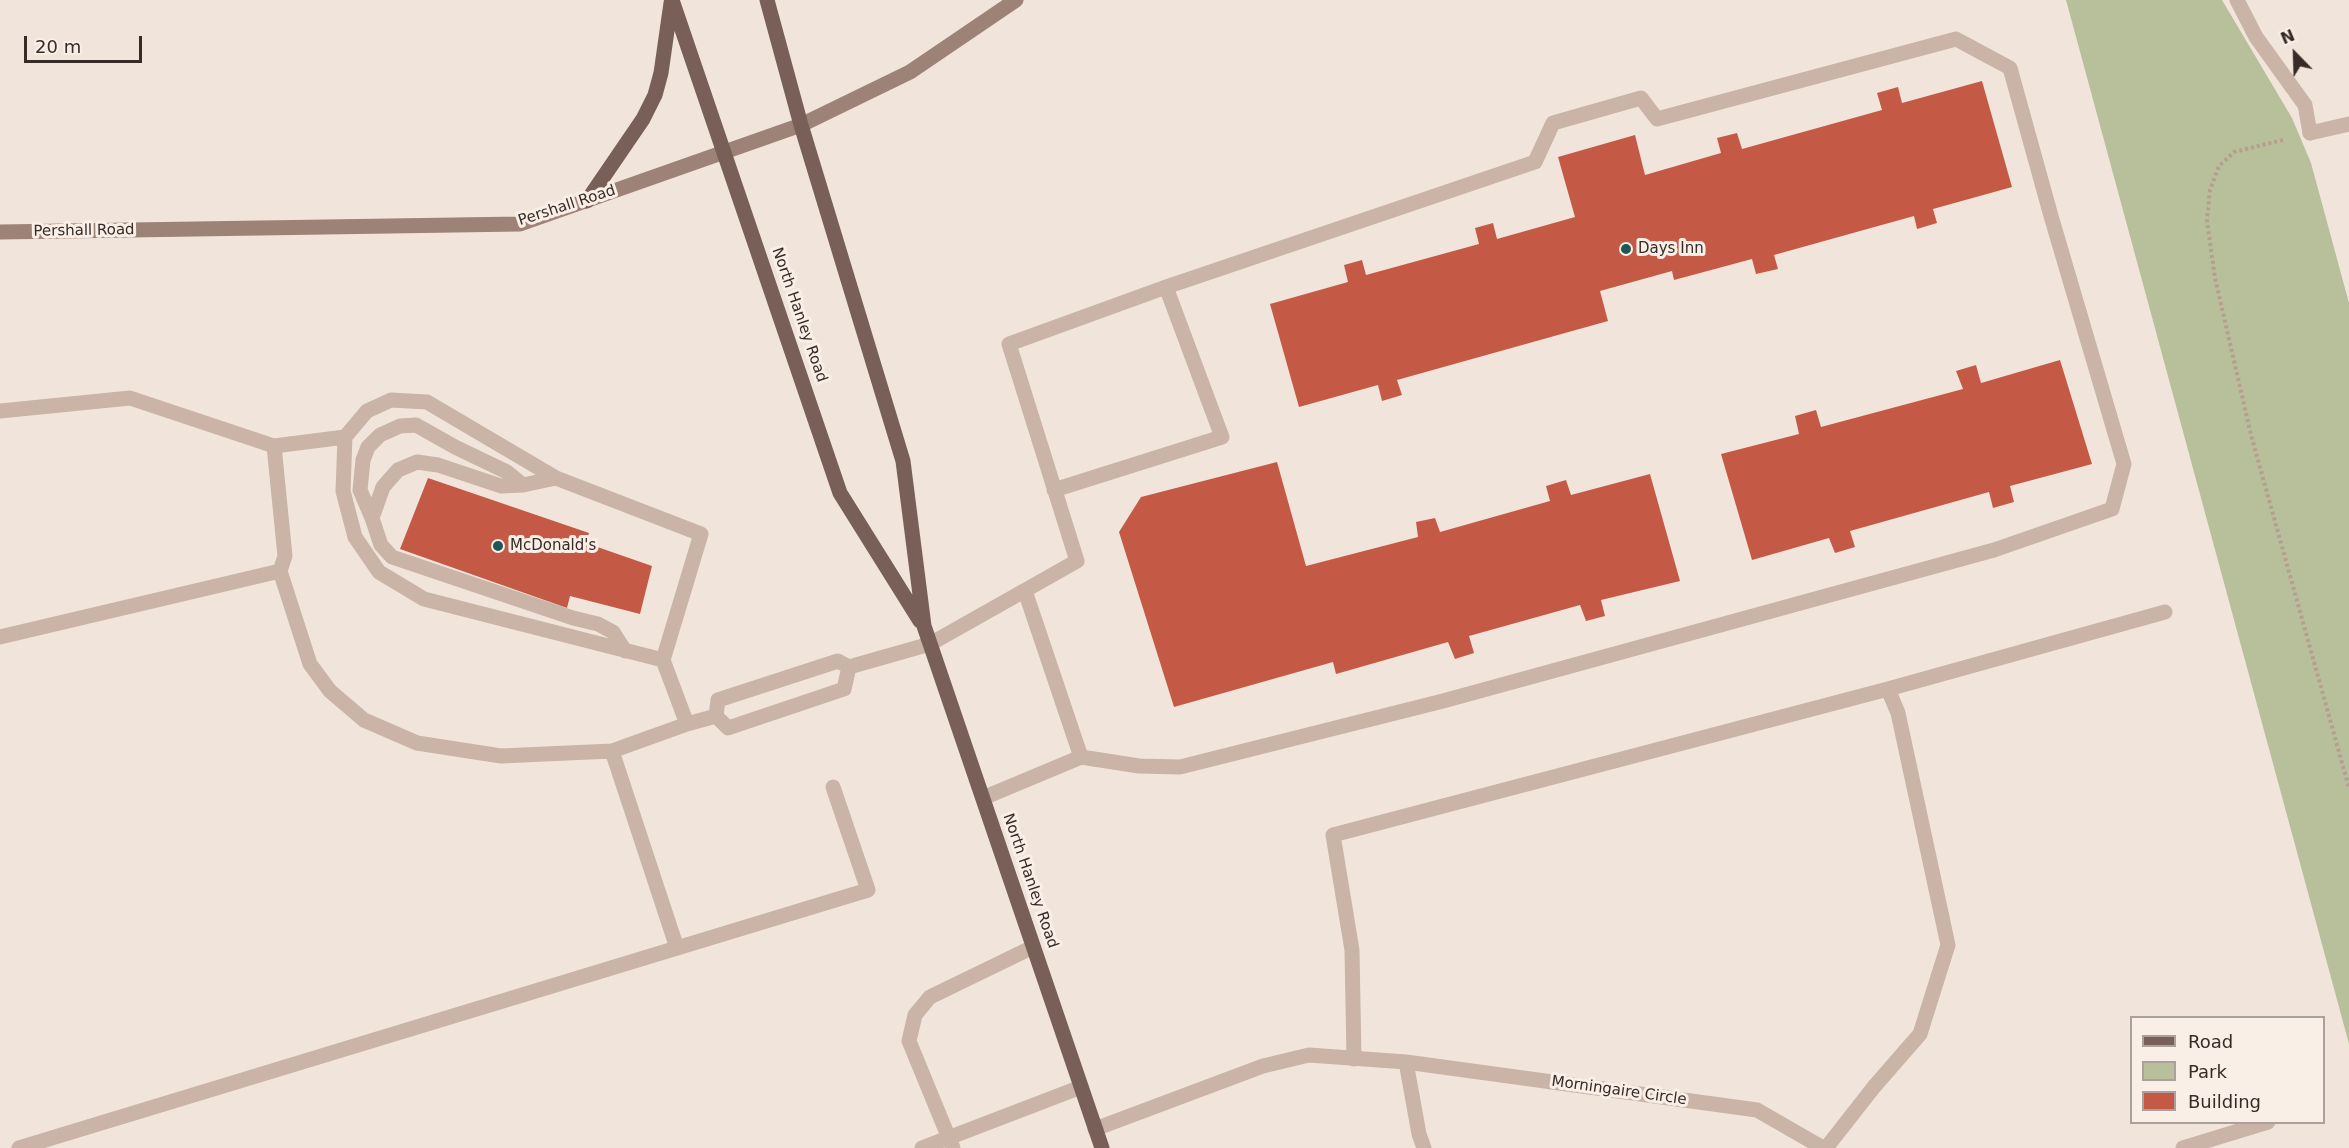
<!DOCTYPE html>
<style>
body{margin:0}
#map{position:relative;width:2349px;height:1148px;overflow:hidden;background:#f1e5db;font-family:"DejaVu Sans",sans-serif}
canvas{display:block}
.legend{position:absolute;left:2130px;top:1016px;width:195px;height:108px;box-sizing:border-box;background:#f9efe7;border:2px solid #aba19a;margin:0;padding:8px 10px;list-style:none;font-size:18px;color:#362b27}
.legend li{display:flex;align-items:center;gap:12px;height:30px}
.legend b{width:30px;border:2px solid #aba19a}
.north{position:absolute;left:2265px;top:24px;width:60px;height:60px;-webkit-text-stroke:4px #f9efe7;paint-order:stroke;rotate:337deg;font-size:16px;font-weight:700;line-height:24px;text-align:center;color:#362b27}
.north::after{content:'';display:block;margin:auto;width:21px;height:27px;background:#362b27;clip-path:polygon(50% 0,100% 100%,50% 72%,0 100%)}
.scale{position:absolute;left:24px;top:36px;width:118px;height:27px;box-sizing:border-box;border:3px solid #362b27;border-top:0;padding-left:8px;font-size:18px;line-height:21px;white-space:nowrap;color:#362b27;-webkit-text-stroke:4px #f9efe7;paint-order:stroke}
</style>
<div id="map">
<canvas width="2349" height="1148"></canvas>
<ul class="legend">
<li><b style="height:8px;background:#786059"></b>Road</li>
<li><b style="height:16px;background:#b7c09b"></b>Park</li>
<li><b style="height:16px;background:#c45a46"></b>Building</li>
</ul>
<div class="north">N</div>
<div class="scale">20 m</div>
</div>
<script>
const g = document.querySelector('canvas').getContext('2d');
g.lineJoin = 'round';
function paint(path, color) { g.fillStyle = color; g.fill(path, 'evenodd'); }
const shape = rows => new Path2D(rows.map(r => 'M' + r).join(''));
function trace(path, color, width, dash) { g.strokeStyle = color; g.lineWidth = width; g.lineCap = dash ? 'butt' : 'round'; g.setLineDash(dash || []); g.stroke(path); }
function label(font, color, halo, rows, align = 'center') {
  g.font = font + ' "DejaVu Sans",sans-serif'; g.lineWidth = 6; g.setLineDash([]); g.textBaseline = 'middle'; g.strokeStyle = halo; g.fillStyle = color; for (const [text, x, y, turn = 0] of rows) {
    g.save(); g.translate(x, y); g.rotate((+turn || 0) * Math.PI / 180); g.textAlign = isNaN(turn) ? turn : align; if (halo) g.strokeText(text, 0, 0); g.fillText(text, 0, 0); g.restore();
  }
}
const green = shape([
 [2066,0,2222,0,2292,118,2311,163,2349,303,2349,1044]
]);
const building = shape([
 [1982,81,2012,187,1933,209,1937,223,1917,229,1914,216,1774,255,1778,269,1756,274,1752,259,1674,280,1672,271,1600,291,1608,321,1397,380,1402,395,1382,401,1378,385,1299,407,1270,304,1348,282,1344,265,1362,260,1366,275,1479,244,1475,228,1493,223,1497,239,1575,217,1558,157,1635,135,1645,175,1721,153,1717,138,1737,133,1742,149,1882,110,1877,93,1898,87,1902,103],
 [2060,360,2092,464,2010,486,2014,502,1993,508,1989,492,1850,531,1855,547,1835,553,1829,538,1752,560,1721,454,1799,434,1795,416,1816,410,1821,427,1963,389,1956,371,1976,365,1981,383],
 [1277,462,1306,566,1418,537,1416,522,1435,518,1440,532,1550,501,1546,486,1566,480,1571,495,1650,474,1680,581,1601,600,1605,616,1586,621,1580,605,1469,636,1474,653,1455,659,1448,642,1336,674,1333,662,1174,707,1119,532,1141,497],
 [428,478,589,533,586,543,652,566,640,614,570,596,567,608,400,549]
]);
const path = shape([
 [2283,140,2234,152,2219,166,2210,190,2207,221,2215,278,2251,435,2349,788]
]);
const lane = shape([
 [2237,0,2256,37,2305,105,2310,133],
 [0,411,130,398,274,446,345,437],
 [556,478,523,485,501,486,438,465,417,462,398,470,383,487,372,518,381,545,392,557,573,618,598,624,613,632,625,651],
 [1054,490,1222,437,1166,287],
 [372,518,360,490,363,460,368,447,380,435,400,426,416,425,455,447,507,472,523,485],
 [280,571,310,664,330,691,364,720,417,743,501,756,612,751,687,724,716,716],
 [1025,591,1081,757],
 [0,637,280,571,285,556,274,446],
 [663,660,424,599,379,572,355,537,343,491,345,437,367,411,391,400,427,402,556,478,701,534,663,660,687,724],
 [1888,689,2165,612],
 [716,716,718,700,838,661,849,667,930,644,1077,561,1009,344,1166,287,1535,162,1553,123,1641,98,1657,119,1956,39,2010,68,2051,216,2124,464,2112,509,1994,550,1443,701,1180,767,1139,766,1081,757,983,798],
 [716,716,728,728,844,689,849,667],
 [612,751,677,948,868,890,833,787],
 [1354,1059,1352,950,1333,835,1888,689,1898,713,1948,945,1920,1034,1873,1088,1826,1148],
 [19,1148,677,948],
 [922,1148,1081,1087],
 [953,1148,909,1041,915,1015,930,997,1033,947],
 [2183,1148,2268,1122]
]);
const street = shape([
 [2310,133,2349,124],
 [1406,1062,1419,1134,1424,1148],
 [1095,1129,1263,1066,1309,1055,1406,1062,1757,1110,1823,1148]
]);
const secondary = shape([
 [0,232,520,224,801,125,910,72,1016,0]
]);
const primary = shape([
 [672,0,840,493,920,621],
 [767,0,801,125,903,461,924,626,1102,1148],
 [587,201,643,119,655,95,661,73,671,3]
]);
const markers = [
 [1626,249,6,"#1d5756"],
 [498,546,6,"#1d5756"]
];
const streetNames = [
 ["Pershall Road",567,206,-18],
 ["Pershall Road",84,231,-1],
 ["North Hanley Road",799,315,71],
 ["North Hanley Road",1030,881,71],
 ["Morningaire Circle",1619,1091,8]
];
const poiNames = [
 ["Days Inn",1638,249],
 ["McDonald's",510,546]
];
paint(green, '#b7c09b');
paint(building, '#c45a46');
trace(path, '#b59e91', 4, [3, 3]);
trace(lane, '#c9b4a7', 15);
trace(street, '#c9b4a7', 15);
trace(secondary, '#9d8278', 15);
trace(primary, '#786059', 15);
for (const [x, y, r, color] of markers) { const dot = new Path2D(); dot.arc(x, y, r, 0, 2 * Math.PI); g.fillStyle = color; g.fill(dot); trace(dot, '#f9efe7', 2); }
label('15px', '#362b27', '#f9efe7', streetNames);
label('15px', '#362b27', '#f9efe7', poiNames, 'left');
</script>
